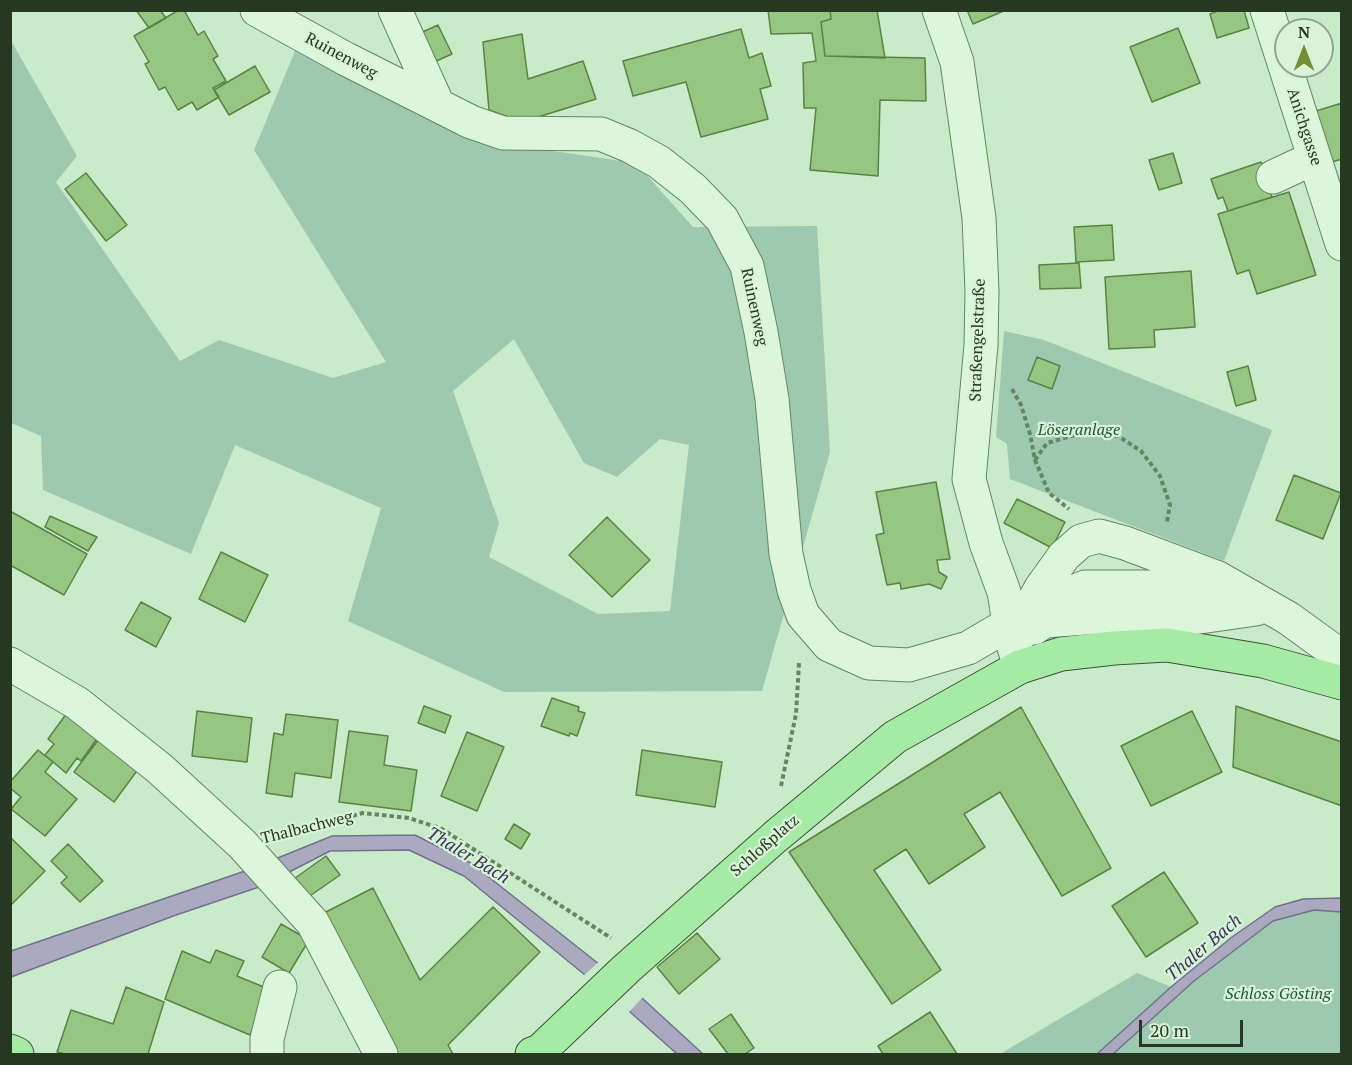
<!DOCTYPE html>
<meta charset="utf-8">
<style>
body{margin:0}
#map{position:relative;width:1352px;height:1065px;overflow:hidden;background:#c9ebc9;font-family:"PT Serif",serif}
canvas{display:block}
.frame{position:absolute;inset:0;border:12px solid #263821;pointer-events:none}
.north{position:absolute;left:1274px;top:18px;width:60px;height:60px;box-sizing:border-box;background:#d8f3d8;border:2px solid #91a88f;border-radius:50%;rotate:0deg;font-size:16px;font-weight:700;line-height:24px;text-align:center;color:#263821}
.north::after{content:'';display:block;margin:auto;width:21px;height:27px;background:#759034;clip-path:polygon(50% 0,100% 100%,50% 72%,0 100%)}
.scale{position:absolute;left:1139px;top:1020px;width:104px;height:27px;box-sizing:border-box;border:3px solid #263821;border-top:0;padding-left:8px;font-size:18px;line-height:21px;white-space:nowrap;color:#263821;-webkit-text-stroke:4px #d8f3d8;paint-order:stroke}
</style>
<div id="map">
<canvas width="1352" height="1065"></canvas>
<div class="frame"></div>
<div class="north">N</div>
<div class="scale">20 m</div>
</div>
<script>
const g = document.querySelector('canvas').getContext('2d');
g.lineJoin = 'round';
function paint(path, color) { g.fillStyle = color; g.fill(path, 'evenodd'); }
const shape = rows => new Path2D(rows.map(r => 'M' + r).join(''));
function trace(path, color, width, dash) { g.strokeStyle = color; g.lineWidth = width; g.lineCap = dash ? 'butt' : 'round'; g.setLineDash(dash || []); g.stroke(path); }
function label(font, color, halo, rows, align = 'center') {
  g.font = font + ' "PT Serif",serif'; g.lineWidth = 4.5; g.setLineDash([]); g.textBaseline = 'middle'; g.strokeStyle = halo; g.fillStyle = color; for (const [text, x, y, turn = 0] of rows) {
    g.save(); g.translate(x, y); g.rotate((+turn || 0) * Math.PI / 180); g.textAlign = isNaN(turn) ? turn : align; if (halo) g.strokeText(text, 0, 0); g.fillText(text, 0, 0); g.restore();
  }
}
const green = shape([
 [10,39,77,156,56,182,180,361,219,340,333,378,386,362,254,150,295,51,490,142,636,163,693,227,817,226,830,452,762,691,504,692,348,621,381,508,235,445,191,554,43,490,41,436,11,423],
 [514,339,584,463,617,477,660,439,689,445,670,611,598,614,489,557,499,523,453,391],
 [1004,331,1044,340,1272,430,1224,561,1010,479,1007,444,996,437],
 [1314,910,1341,912,1341,1054,1113,1054,1194,981,1273,921],
 [1137,973,1171,987,1097,1054,1000,1054]
]);
const water = shape([
 [415,835,471,863,642,998,703,1054,677,1054,629,1011,464,876,409,850,330,851,262,886,176,915,11,977,11,951,248,870,332,836,415,835],
 [1341,898,1341,912,1314,910,1273,921,1194,981,1113,1054,1097,1054,1171,987,1232,937,1275,907,1303,899,1341,898]
]);
const pier = shape([
 [600,961,644,996,627,1014,582,977]
]);
const building = shape([
 [136,10,160,10,166,18,149,28,136,10],
 [179,10,184,10,198,35,204,31,218,56,213,59,226,81,213,88,219,97,197,110,192,102,178,110,165,87,159,90,145,64,149,62,134,36,179,10],
 [768,10,830,10,831,19,821,22,825,56,925,58,926,101,880,100,878,176,810,170,816,108,804,108,803,63,816,61,812,33,771,34,768,10],
 [830,10,877,10,885,58,825,56,821,22,831,19,830,10],
 [967,10,1006,10,973,24,967,10],
 [1220,10,1244,10,1249,28,1217,38,1210,14,1220,10],
 [438,25,452,54,432,63,418,34,438,25],
 [1178,28,1200,83,1152,102,1130,47,1178,28],
 [741,29,749,58,762,53,771,86,760,89,768,119,701,137,686,82,633,96,623,61,741,29],
 [522,34,528,79,583,61,596,99,522,122,489,110,483,42,522,34],
 [255,66,270,92,229,115,214,90,255,66],
 [1342,103,1342,159,1332,162,1316,111,1342,103],
 [1173,153,1182,183,1159,190,1149,160,1173,153],
 [1261,162,1272,197,1228,211,1223,197,1218,199,1211,179,1261,162],
 [86,173,127,225,106,241,65,189,86,173],
 [1289,192,1316,275,1257,294,1249,270,1237,274,1218,214,1289,192],
 [1112,225,1114,260,1076,262,1074,227,1112,225],
 [1079,263,1081,288,1040,289,1039,265,1079,263],
 [1191,271,1195,327,1154,330,1155,347,1109,349,1105,277,1191,271],
 [1037,357,1060,366,1052,389,1028,380,1037,357],
 [1248,366,1256,400,1236,406,1227,372,1248,366],
 [1294,475,1341,493,1323,539,1276,520,1294,475],
 [936,482,950,559,937,560,939,572,947,577,941,589,929,584,901,589,900,583,887,585,876,535,884,533,876,492,936,482],
 [1017,499,1065,522,1052,548,1004,523,1017,499],
 [10,511,87,554,64,595,10,565,10,511],
 [50,516,97,537,88,551,45,527,50,516],
 [607,517,650,560,612,597,569,555,607,517],
 [221,552,268,575,245,622,199,599,221,552],
 [141,602,171,618,156,647,125,630,141,602],
 [552,698,579,707,578,711,585,713,577,736,570,733,569,736,541,726,552,698],
 [424,706,451,716,445,733,418,723,424,706],
 [1236,706,1342,742,1342,806,1233,767,1236,706],
 [1021,707,1111,868,1062,896,1000,792,964,814,985,847,929,884,906,849,874,870,941,970,892,1004,789,852,1021,707],
 [69,710,101,733,81,761,77,758,66,773,45,755,54,744,48,739,69,710],
 [197,711,252,718,247,762,192,756,197,711],
 [1192,711,1222,772,1151,806,1121,746,1192,711],
 [286,714,338,720,331,778,295,773,292,797,266,793,274,733,283,735,286,714],
 [349,731,388,736,384,765,417,770,411,811,339,802,349,731],
 [467,732,504,747,477,811,441,796,467,732],
 [102,735,142,764,114,802,74,772,102,735],
 [38,750,53,762,45,772,77,799,45,836,11,809,21,797,10,788,10,782,38,750],
 [642,750,722,762,715,807,636,795,642,750],
 [514,824,530,834,521,849,505,839,514,824],
 [10,837,45,871,11,905,10,904,10,837],
 [68,844,103,881,80,902,61,883,67,877,51,861,68,844],
 [326,856,340,875,304,900,291,881,326,856],
 [1164,872,1198,923,1146,957,1112,906,1164,872],
 [373,888,420,980,493,907,540,952,448,1045,453,1054,394,1054,322,914,373,888],
 [281,924,309,940,289,973,262,957,281,924],
 [697,933,720,959,679,994,657,967,697,933],
 [216,950,244,961,237,976,271,990,250,1035,165,999,182,951,210,963,216,950],
 [126,987,164,1002,148,1054,65,1054,57,1052,71,1010,113,1024,126,987],
 [930,1012,957,1054,883,1054,878,1046,930,1012],
 [731,1014,754,1048,745,1054,728,1054,709,1029,731,1014]
]);
const path = shape([
 [1012,389,1021,405,1030,434,1035,460,1049,493,1069,509],
 [1035,460,1047,443,1082,433,1118,436,1141,451,1160,476,1170,505,1167,522],
 [781,786,796,714,799,663],
 [280,835,363,813,409,818,442,829,611,938]
]);
const minor = shape([
 [257,10,346,59,471,122,503,133,601,134,630,146,659,162,693,189,722,219,747,266,761,332,772,399,786,554,794,590,803,615,829,645,869,663,909,665,968,648,1009,624],
 [395,10,438,105],
 [939,10,957,62,979,218,982,291,981,345,969,479,986,543,1004,592,1012,641,1020,667],
 [1267,10,1342,244],
 [1273,177,1314,158],
 [1034,628,1045,621,1086,618,1193,618,1256,609],
 [1023,632,1037,619,1078,590,1085,587,1168,587,1196,589,1223,594],
 [1012,641,1041,588,1064,556,1081,541,1099,536,1125,543,1218,578,1288,618,1342,657],
 [10,664,77,703,159,768,242,844,313,923,381,1054],
 [267,1054,267,1039,280,987]
]);
const major = shape([
 [10,1051,17,1054],
 [532,1054,540,1051,626,969,775,837,895,737,1020,667,1061,654,1114,648,1167,645,1263,661,1342,683]
]);
const streetNames = [
 ["Ruinenweg",341,56,28],
 ["Anichgasse",1304,127,72],
 ["Ruinenweg",754,307,78],
 ["Straßengelstraße",978,340,-88],
 ["Thalbachweg",307,828,-14],
 ["Schloßplatz",765,846,-41]
];
const parkNames = [
 ["Löseranlage",1079,430],
 ["Schloss Gösting",1278,994]
];
const waterNames = [
 ["Thaler Bach",468,856,31],
 ["Thaler Bach",1204,948,-40]
];
paint(green, '#9dc9b0');
paint(water, '#aaa9c0');
trace(water, '#72708e', 1.5);
paint(pier, '#c9ebc9');
paint(building, '#95c682');
trace(building, '#598347', 1.5);
trace(minor, '#65865f', 35);
trace(major, '#3a5533', 35);
trace(path, '#65865f', 4, [4.5, 3]);
trace(minor, '#dcf6dc', 33);
trace(major, '#a5eaa5', 33);
label('16px', '#263821', '#d8f3d8', streetNames);
label('italic 16px', '#2a5340', '#d8f3d8', parkNames);
label('italic 18px', '#3b3256', '#d8f3d8', waterNames);
</script>
